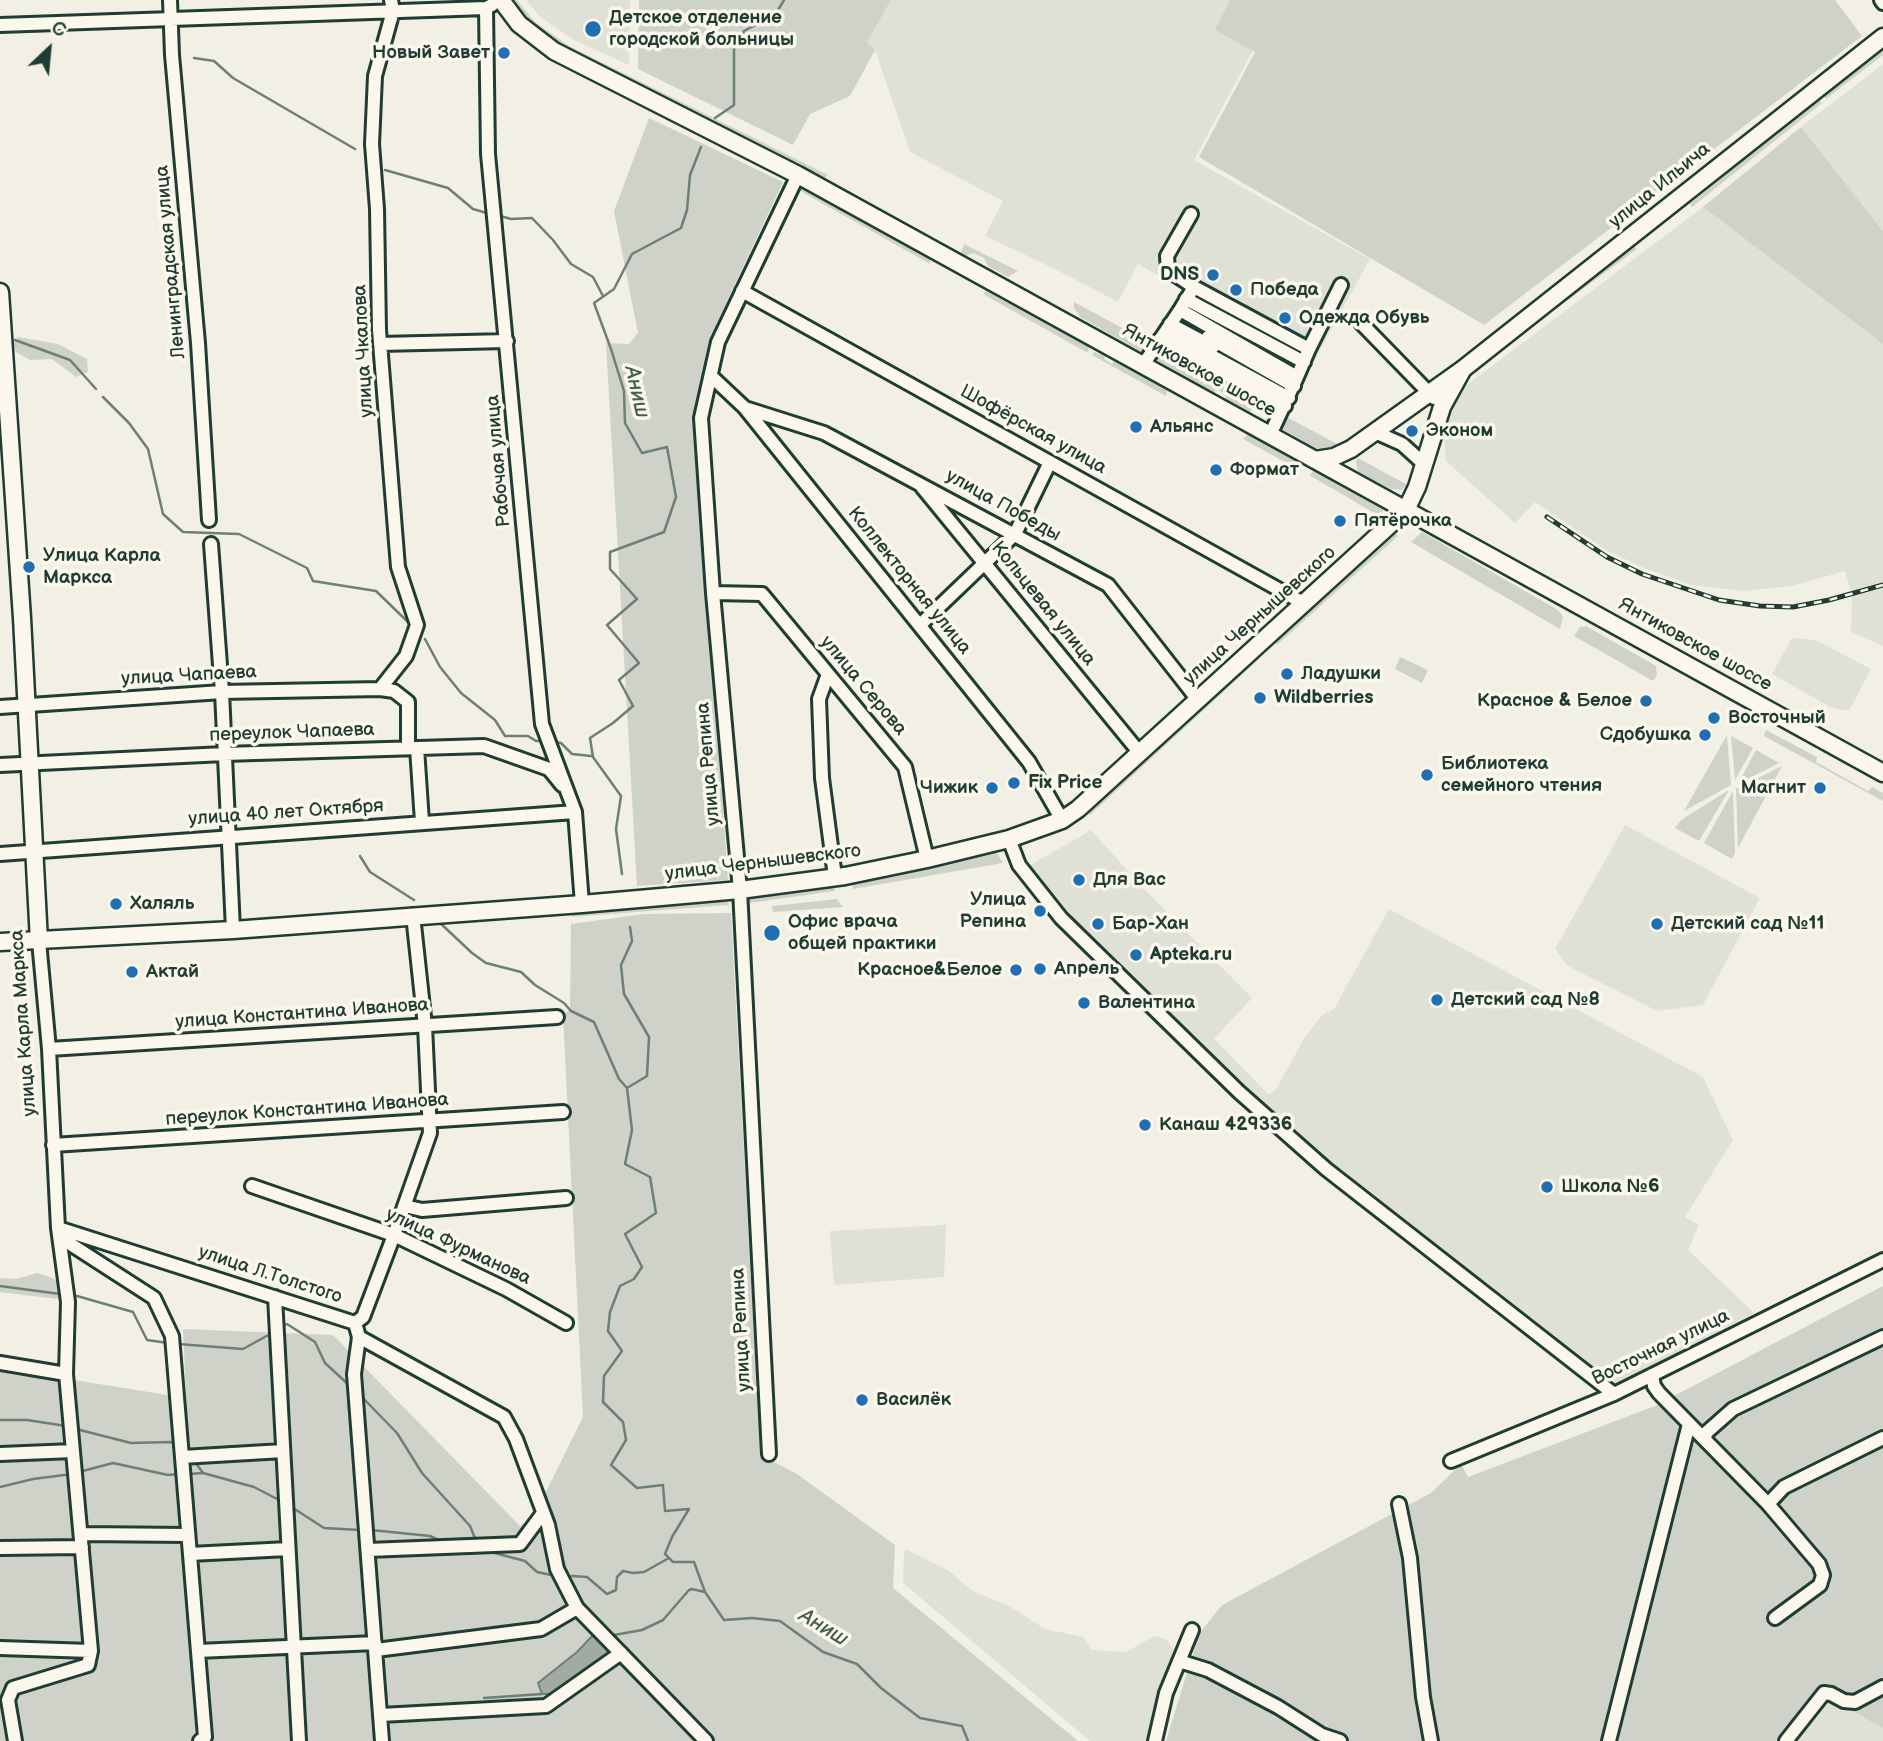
<!DOCTYPE html>
<meta charset="utf-8">
<style>
body{margin:0}
#map{position:relative;width:1883px;height:1741px;overflow:hidden;background:#f2f0e5;font-family:"Balsamiq Sans",sans-serif}
canvas{display:block}
.north{position:absolute;left:14px;top:14px;width:70px;height:70px;-webkit-text-stroke:5px #fbf7ec;paint-order:stroke;rotate:26deg;font-size:19px;font-weight:700;line-height:28px;text-align:center;color:#1f3d34}
.north::after{content:'';display:block;margin:auto;width:24px;height:32px;background:#1f3d34;clip-path:polygon(50% 0,100% 100%,50% 72%,0 100%)}
</style>
<div id="map">
<canvas width="1883" height="1741"></canvas>
<div class="north">С</div>
</div>
<script>
const g = document.querySelector('canvas').getContext('2d');
g.lineJoin = 'round';
function paint(path, color) { g.fillStyle = color; g.fill(path, 'evenodd'); }
const shape = rows => new Path2D(rows.map(r => 'M' + r).join(''));
function trace(path, color, width, dash) { g.strokeStyle = color; g.lineWidth = width; g.lineCap = dash ? 'butt' : 'round'; g.setLineDash(dash || []); g.stroke(path); }
function label(font, color, halo, rows, align = 'center') {
  g.font = font + ' "Balsamiq Sans",sans-serif'; g.lineWidth = 7; g.setLineDash([]); g.textBaseline = 'middle'; g.strokeStyle = halo; g.fillStyle = color; for (const [text, x, y, turn = 0] of rows) {
    g.save(); g.translate(x, y); g.rotate((+turn || 0) * Math.PI / 180); g.textAlign = isNaN(turn) ? turn : align; if (halo) g.strokeText(text, 0, 0); g.fillText(text, 0, 0); g.restore();
  }
}
const built = shape([
 [526,0,630,0,629,65,574,40,540,17],
 [891,0,1230,0,1215,30,1253,50,1194,160,1370,259,1313,363,1138,264,1118,302,1053,268,985,236,1003,201,910,152,875,50,866,42],
 [1883,64,1883,231,1801,127],
 [1703,207,1883,344,1883,646,1851,632,1852,595,1845,571,1792,586,1743,591,1691,585,1644,568,1608,551,1535,502,1515,523,1446,461,1444,434,1460,390],
 [1792,638,1816,640,1871,669,1849,711,1832,708,1772,674],
 [1625,825,1760,898,1703,1005,1657,1011,1568,966,1555,949],
 [1091,830,1145,890,1252,998,1214,1039,1269,1095,1276,1089,1305,1037,1322,1015,1334,1009,1389,909,1703,1077,1733,1140,1685,1217,1699,1225,1688,1250,1754,1313,1614,1386,1332,1165,1252,1096,1092,942,1029,866],
 [946,1225,944,1277,834,1285,830,1231],
 [906,1549,949,1571,971,1590,1011,1607,1045,1629,1084,1637,1091,1650,1126,1652,1154,1636,1166,1639,1173,1649,1148,1741,1090,1741,903,1583,904,1552],
 [1828,1698,1883,1728,1883,1741,1793,1741]
]);
const green = shape([
 [513,0,517,0,535,22,569,46,828,175,825,178,820,177,562,47,532,25],
 [639,0,891,0,867,42,875,50,850,96,810,114,793,145,638,69],
 [1230,0,1835,0,1862,36,1484,325,1199,157,1255,52,1215,30],
 [1883,50,1883,55,1826,99,1824,96],
 [1819,99,1822,103,1692,207,1690,204],
 [649,118,783,182,710,337,696,412,728,880,637,886,606,343,629,344,638,333,614,211],
 [1801,127,1883,231,1883,344,1703,207],
 [798,184,930,258,930,264,795,188],
 [964,244,1018,271,1008,277,988,266,984,258,973,253,966,256,961,253],
 [1633,246,1637,249,1534,325,1531,322],
 [986,291,1089,347,1088,353,983,294],
 [1074,302,1257,401,1250,412,1225,399,1226,394,1216,389,1214,393,1080,317,1074,308],
 [18,337,58,344,87,359,88,372,76,377,52,359,30,360,16,352,13,344],
 [1094,352,1105,356,1104,359,1112,364,1114,361,1167,390,1166,396,1092,355],
 [1283,415,1341,446,1331,453,1313,447,1277,426],
 [1248,434,1302,465,1301,471,1243,439],
 [1358,458,1404,483,1408,485,1401,490,1391,489,1358,472,1356,462],
 [1314,471,1383,510,1383,518,1309,475],
 [1394,531,1398,536,1277,645,1272,638],
 [1422,532,1558,610,1563,617,1560,629,1411,542],
 [1586,626,1656,666,1657,675,1653,681,1574,636,1580,627],
 [1255,653,1259,659,1090,815,1084,809],
 [1400,657,1428,670,1422,683,1395,669],
 [1766,730,1817,757,1816,762,1868,791,1872,787,1883,793,1883,801,1764,736],
 [1727,735,1731,785,1684,811],
 [1731,736,1753,748,1735,780],
 [1756,750,1779,763,1738,784],
 [1782,766,1738,848,1736,789],
 [1729,790,1699,841,1675,828,1681,820],
 [1733,791,1735,853,1732,859,1704,843],
 [995,850,1003,863,853,889,851,880],
 [833,883,835,891,742,904,744,896],
 [720,898,728,902,729,905,571,917,574,912],
 [837,899,843,907,773,912,772,906],
 [731,913,757,1392,763,1456,797,1474,895,1545,893,1588,1078,1741,0,1741,0,1368,186,1398,183,1329,333,1335,520,1526,535,1514,583,1417,563,1015,570,1009,571,924,644,914],
 [37,1273,53,1278,60,1284,58,1299,0,1292,0,1278,16,1279],
 [1883,1286,1883,1728,1828,1698,1793,1741,1166,1741,1199,1634,1222,1605,1431,1493,1461,1464,1468,1477,1655,1406]
]);
const water = shape([
 [595,1633,613,1651,555,1694,542,1694,538,1683,577,1652,595,1633]
]);
const stream = shape([
 [194,58,214,61,233,78,355,149],
 [715,118,734,105,734,49,744,31,775,15,784,0],
 [385,170,448,188,473,209,490,214],
 [497,215,511,219,532,218,553,240,571,264,593,277,603,296],
 [15,340,70,360,96,389],
 [103,397,129,423,148,449,163,514,183,532,239,534,307,568,313,581,376,591,408,622],
 [425,639,440,667,461,693,495,720,505,736,528,736,536,741,544,741],
 [554,742,561,743,572,754,591,756],
 [360,856,370,872,414,900],
 [622,874,616,829,621,796,593,757,590,738,613,723,633,706,619,680,639,663,607,625,637,599,610,569,610,552,664,532,676,497,667,447,642,453,625,423,624,391,611,349,594,303,614,289,632,254,681,228,687,210,690,175,701,147],
 [438,921,472,953,486,963,521,972,535,985,564,1003,571,1011,594,1022,619,1079,627,1088],
 [630,927,632,941,621,965,624,994,649,1037,647,1076,627,1088,632,1130,625,1164,650,1177,656,1213,625,1234,642,1267,634,1279,620,1286,610,1312,608,1331,622,1351,604,1376,603,1402,623,1422,626,1440,611,1465,637,1488,663,1485,665,1511,689,1509,672,1537,665,1554,673,1562,694,1562,705,1592,724,1620,752,1618,780,1621,823,1652,857,1664,881,1688,920,1718,962,1726,968,1741],
 [0,1286,60,1294],
 [77,1296,133,1312,147,1340,168,1343],
 [281,1327,287,1324,315,1342,325,1363,350,1386],
 [178,1344,243,1349,272,1333],
 [360,1395,397,1433,422,1473,470,1526,477,1543],
 [0,1420,27,1420,66,1426],
 [76,1429,131,1443,171,1442,175,1444],
 [195,1462,203,1473],
 [79,1472,113,1463,168,1475,178,1474],
 [188,1474,203,1473,254,1487,281,1501],
 [0,1487,33,1479,72,1474],
 [290,1506,324,1528,361,1530],
 [371,1530,430,1536,443,1542],
 [487,1551,525,1561,537,1572,551,1575],
 [572,1576,587,1577,607,1594,616,1590,617,1577,623,1571,633,1573,644,1572,669,1558],
 [614,1635,642,1630,663,1620,689,1590,692,1589,705,1592],
 [484,1698,542,1694]
]);
const street = shape([
 [170,0,172,55,198,343,209,520],
 [1881,0,1883,3],
 [486,8,488,154,542,724,575,812,582,904],
 [0,25,486,8,492,5],
 [1191,214,1167,256,1168,270,1194,287],
 [742,291,1305,604],
 [1186,299,1304,362],
 [1180,310,1194,287,1309,349,1297,377],
 [1361,323,1434,398],
 [1170,324,1213,347],
 [1166,331,1289,398],
 [1208,337,1294,386],
 [1160,339,1285,406],
 [380,344,507,341],
 [1309,349,1341,285],
 [1143,365,1180,310,1189,315,1297,377,1270,435],
 [711,376,745,408,1029,762,1062,820],
 [745,408,824,433,1108,585,1198,700],
 [1375,432,1402,444,1424,464],
 [922,487,1139,752],
 [211,544,222,692,233,930],
 [713,593,762,594,905,767,927,859],
 [920,625,1015,534,1050,462],
 [828,674,819,699,822,778,835,877],
 [380,689,406,656,417,625,398,567,379,330,377,209,372,144,375,76,393,11,391,0],
 [0,707,222,692,380,689,394,691,408,702,408,748],
 [417,748,422,822],
 [0,765,224,754,484,746,549,769,562,785],
 [1009,839,1019,865,1061,918,1239,1092,1326,1169,1614,1394],
 [0,854,575,812],
 [49,1049,557,1017],
 [53,1145,563,1112],
 [252,1186,394,1235,506,1289,566,1323],
 [405,1206,422,1210,566,1198],
 [58,1228,355,1323],
 [61,1238,154,1298,172,1336,205,1737,200,1741],
 [275,1297,299,1741],
 [355,1323,359,1337,504,1417,516,1439,548,1525,557,1569,577,1608,706,1741],
 [355,1323,363,1317,394,1235,430,1133,425,1026,413,915],
 [359,1337,354,1374,382,1741],
 [0,1363,66,1374],
 [1652,1375,1654,1386,1659,1393,1768,1504,1784,1487,1883,1438],
 [1704,1439,1707,1432,1733,1409,1883,1337],
 [0,1454,73,1451],
 [769,1454,740,890,713,593,701,418,718,342,798,175],
 [182,1457,283,1451],
 [1451,1461,1614,1394,1883,1260],
 [1399,1504,1410,1558,1423,1697,1431,1741],
 [1768,1504,1819,1564,1823,1575,1820,1585,1775,1618],
 [81,1534,188,1535],
 [0,1548,82,1547],
 [368,1550,520,1544,543,1513],
 [190,1554,288,1549],
 [0,1648,91,1651,66,1374,68,1302,58,1228,49,1049,39,941],
 [376,1650,541,1629,577,1608],
 [198,1651,375,1643],
 [1179,1661,1208,1670,1278,1707,1322,1735,1340,1741],
 [381,1715,546,1706,621,1653],
 [15,1741,8,1700,13,1688,88,1665,91,1651],
 [1155,1741,1166,1693,1192,1630],
 [1609,1741,1689,1424],
 [1786,1741,1824,1693,1831,1694,1844,1701,1855,1702,1883,1687]
]);
const secondary = shape([
 [501,0,519,24,554,51,798,175,1883,773],
 [0,292,22,618,39,941],
 [1315,460,1334,457,1351,449,1463,369,1883,37],
 [0,942,233,930,582,904,740,890,845,876,927,859,1009,839,1062,820,1078,809,1406,510,1417,487,1442,407,1463,369]
]);
const rail = shape([
 [1547,517,1607,557,1642,574,1719,600,1760,606,1793,607,1829,600,1883,585]
]);
const markers = [
 [593,29,9,"#1f6fb2"],
 [504,53,7,"#1f6fb2"],
 [1213,275,7,"#1f6fb2"],
 [1236,290,7,"#1f6fb2"],
 [1285,318,7,"#1f6fb2"],
 [1136,427,7,"#1f6fb2"],
 [1412,431,7,"#1f6fb2"],
 [1216,470,7,"#1f6fb2"],
 [1340,521,7,"#1f6fb2"],
 [29,567,7,"#1f6fb2"],
 [1287,674,7,"#1f6fb2"],
 [1260,698,7,"#1f6fb2"],
 [1646,701,7,"#1f6fb2"],
 [1714,718,7,"#1f6fb2"],
 [1705,735,7,"#1f6fb2"],
 [1427,775,7,"#1f6fb2"],
 [1014,783,7,"#1f6fb2"],
 [992,788,7,"#1f6fb2"],
 [1820,788,7,"#1f6fb2"],
 [1079,880,7,"#1f6fb2"],
 [116,904,7,"#1f6fb2"],
 [1040,911,7,"#1f6fb2"],
 [1098,924,7,"#1f6fb2"],
 [1657,924,7,"#1f6fb2"],
 [772,933,9,"#1f6fb2"],
 [1136,955,7,"#1f6fb2"],
 [1040,969,7,"#1f6fb2"],
 [1016,970,7,"#1f6fb2"],
 [132,972,7,"#1f6fb2"],
 [1437,1000,7,"#1f6fb2"],
 [1084,1003,7,"#1f6fb2"],
 [1145,1125,7,"#1f6fb2"],
 [1547,1187,7,"#1f6fb2"],
 [862,1400,7,"#1f6fb2"]
];
const poiNames = [
 ["Детское отделение",609,18],
 ["городской больницы",609,40],
 ["Новый Завет",490,53,"right"],
 ["DNS",1199,275,"right"],
 ["Победа",1250,290],
 ["Одежда Обувь",1299,318],
 ["Альянс",1150,427],
 ["Эконом",1426,431],
 ["Формат",1230,470],
 ["Пятёрочка",1354,521],
 ["Улица Карла",43,556],
 ["Маркса",43,578],
 ["Ладушки",1301,674],
 ["Wildberries",1274,698],
 ["Красное & Белое",1632,701,"right"],
 ["Восточный",1728,718],
 ["Сдобушка",1691,735,"right"],
 ["Библиотека",1441,764],
 ["семейного чтения",1441,786],
 ["Fix Price",1028,783],
 ["Чижик",978,788,"right"],
 ["Магнит",1806,788,"right"],
 ["Для Вас",1093,880],
 ["Улица",1026,900,"right"],
 ["Репина",1026,922,"right"],
 ["Халяль",130,904],
 ["Офис врача",788,922],
 ["общей практики",788,944],
 ["Бар-Хан",1112,924],
 ["Детский сад №11",1671,924],
 ["Apteka.ru",1150,955],
 ["Апрель",1054,969],
 ["Красное&Белое",1002,970,"right"],
 ["Актай",146,972],
 ["Детский сад №8",1451,1000],
 ["Валентина",1098,1003],
 ["Канаш 429336",1159,1125],
 ["Школа №6",1561,1187],
 ["Василёк",876,1400]
];
const streetNames = [
 ["улица Ильича",1660,186,-39],
 ["Ленинградская улица",171,262,-95],
 ["улица Чкалова",364,351,-93],
 ["Янтиковское шоссе",1199,371,29],
 ["Шофёрская улица",1033,430,29],
 ["Рабочая улица",499,461,-95],
 ["улица Победы",1003,506,29],
 ["Коллекторная улица",909,581,51],
 ["Кольцевая улица",1043,604,51],
 ["улица Чернышевского",1260,616,-42],
 ["Янтиковское шоссе",1695,645,29],
 ["улица Чапаева",189,676,-3],
 ["улица Серова",863,686,50],
 ["переулок Чапаева",292,733,-2],
 ["улица Репина",709,764,-95],
 ["улица 40 лет Октября",286,813,-4],
 ["улица Чернышевского",763,863,-7],
 ["улица Константина Иванова",302,1014,-4],
 ["улица Карла Маркса",24,1023,-94],
 ["переулок Константина Иванова",307,1110,-4],
 ["улица Фурманова",458,1247,25],
 ["улица Л.Толстого",270,1275,18],
 ["улица Репина",742,1330,-93],
 ["Восточная улица",1661,1348,-26]
];
const waterNames = [
 ["Аниш",636,392,77],
 ["Аниш",823,1628,31]
];
paint(built, '#e0e1d6');
paint(green, '#cfd2c8');
paint(water, '#a2aba1');
trace(water, '#6e7f75', 2);
trace(stream, '#6e7f75', 2.5);
trace(street, '#1f3d34', 18);
trace(secondary, '#1f3d34', 21);
trace(street, '#fbf7ec', 12);
trace(secondary, '#fbf7ec', 16);
trace(rail, '#1f3d34', 5);
trace(rail, '#fbf7ec', 2.5, [8]);
for (const [x, y, r, color] of markers) { const dot = new Path2D(); dot.arc(x, y, r, 0, 2 * Math.PI); g.fillStyle = color; g.fill(dot); trace(dot, '#fbf7ec', 2.5); }
label('bold 19px', '#1f3d34', '#fbf7ec', poiNames, 'left');
label('19px', '#1f3d34', '#fbf7ec', streetNames);
label('italic 21px', '#465e55', '#fbf7ec', waterNames);
</script>
